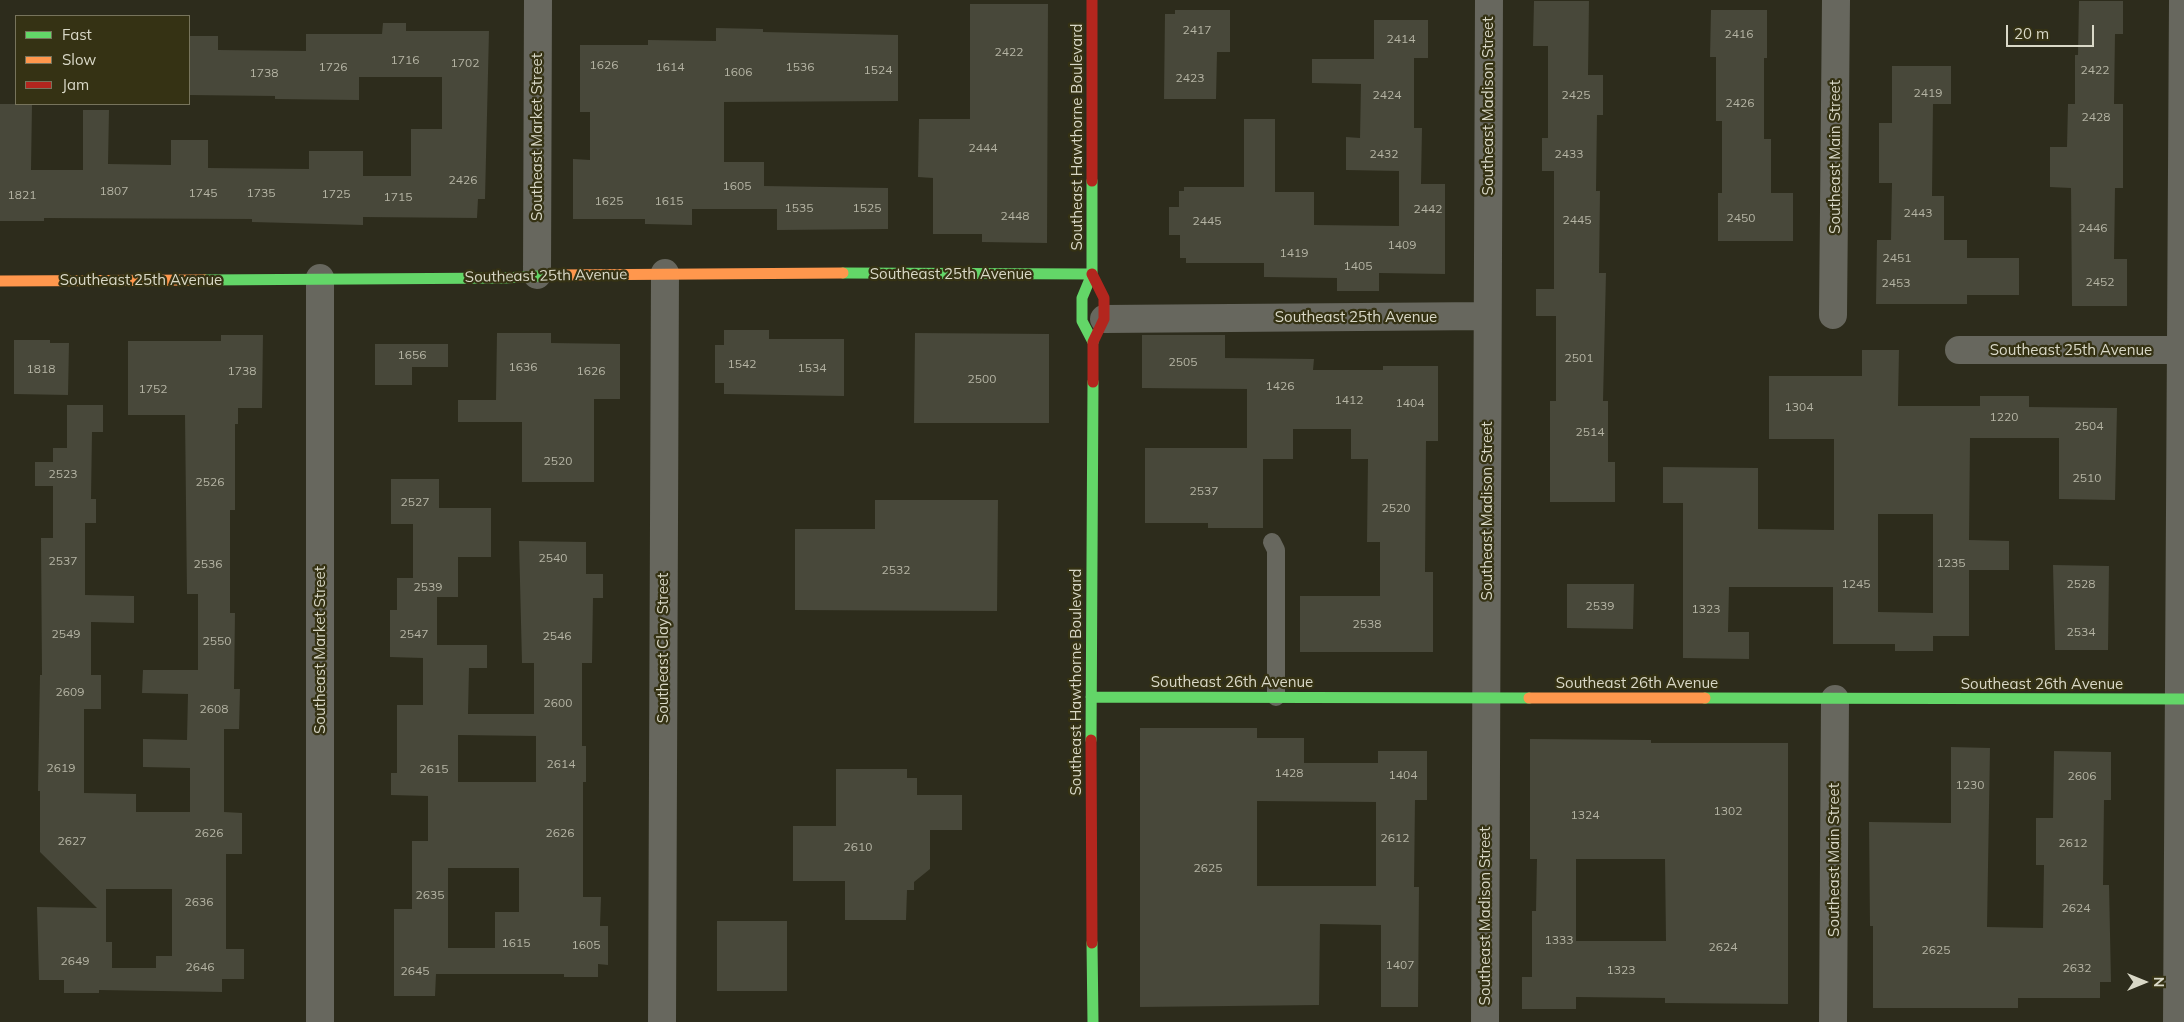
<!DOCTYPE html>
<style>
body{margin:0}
#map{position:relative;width:2184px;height:1022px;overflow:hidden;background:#2d2c1c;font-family:Mulish,sans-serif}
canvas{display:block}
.legend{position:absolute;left:15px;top:15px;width:175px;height:90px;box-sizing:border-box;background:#353214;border:1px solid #77745c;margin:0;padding:6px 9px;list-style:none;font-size:15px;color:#d9d8c7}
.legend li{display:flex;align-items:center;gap:10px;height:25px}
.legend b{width:25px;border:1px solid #77745c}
.north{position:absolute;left:2119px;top:957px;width:50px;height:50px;-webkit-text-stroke:4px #353214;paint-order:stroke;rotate:90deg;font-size:14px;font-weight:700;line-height:20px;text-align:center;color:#d9d8c7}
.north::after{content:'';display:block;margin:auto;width:18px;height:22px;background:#d9d8c7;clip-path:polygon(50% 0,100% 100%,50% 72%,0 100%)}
.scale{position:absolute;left:2006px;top:25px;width:88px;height:22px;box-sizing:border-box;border:2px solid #d9d8c7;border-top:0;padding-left:6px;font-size:15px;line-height:18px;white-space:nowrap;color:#d9d8c7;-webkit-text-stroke:4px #353214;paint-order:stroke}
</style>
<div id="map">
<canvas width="2184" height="1022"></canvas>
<ul class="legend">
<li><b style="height:6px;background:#63d668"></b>Fast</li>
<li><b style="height:6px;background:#ff974d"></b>Slow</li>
<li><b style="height:6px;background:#b3261e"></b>Jam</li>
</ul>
<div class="north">N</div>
<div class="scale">20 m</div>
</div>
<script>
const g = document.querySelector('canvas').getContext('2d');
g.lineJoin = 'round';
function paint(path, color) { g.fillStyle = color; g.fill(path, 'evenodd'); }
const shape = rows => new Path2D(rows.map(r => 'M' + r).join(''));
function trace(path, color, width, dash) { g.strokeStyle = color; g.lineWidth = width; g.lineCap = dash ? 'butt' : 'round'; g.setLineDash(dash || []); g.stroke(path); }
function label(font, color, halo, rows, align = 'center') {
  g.font = font + ' Mulish,sans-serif'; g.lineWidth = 4.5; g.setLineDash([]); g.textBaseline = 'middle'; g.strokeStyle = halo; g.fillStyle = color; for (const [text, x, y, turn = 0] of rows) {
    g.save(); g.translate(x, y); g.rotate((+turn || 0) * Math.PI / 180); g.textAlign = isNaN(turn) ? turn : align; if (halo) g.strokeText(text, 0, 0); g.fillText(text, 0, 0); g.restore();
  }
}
const building = shape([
 [1534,1,1589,1,1588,75,1603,75,1603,115,1597,115,1596,191,1600,191,1599,273,1606,273,1603,401,1608,401,1608,462,1615,462,1615,502,1550,502,1550,401,1556,401,1556,316,1536,316,1536,289,1554,289,1554,171,1542,171,1542,138,1548,138,1548,46,1533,46],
 [2079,1,2123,1,2123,34,2115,34,2114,104,2123,104,2123,188,2115,188,2114,259,2127,259,2127,306,2072,306,2071,188,2050,187,2050,147,2067,147,2068,104,2075,104,2075,55,2078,55],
 [970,4,1048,4,1047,243,982,242,982,234,933,234,933,178,918,177,919,119,970,119],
 [1175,10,1230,10,1230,52,1217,52,1216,99,1164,99,1165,14,1175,14],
 [1711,10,1767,10,1767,58,1764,58,1764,139,1771,139,1771,193,1793,193,1793,241,1718,241,1718,193,1722,193,1722,121,1716,121,1716,57,1710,57],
 [1374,20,1428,20,1428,58,1414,58,1414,128,1422,128,1421,184,1445,184,1445,274,1379,273,1379,291,1337,291,1337,278,1264,277,1264,263,1186,263,1186,258,1180,258,1180,235,1169,235,1169,207,1179,207,1179,191,1184,191,1184,187,1244,187,1244,119,1275,119,1275,192,1314,192,1314,225,1399,226,1399,171,1346,170,1346,137,1360,138,1361,84,1312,83,1312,59,1374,59],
 [383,23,406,23,406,31,489,31,485,199,478,199,477,218,363,217,363,225,252,222,252,219,44,218,44,221,0,221,0,104,32,104,31,170,83,170,83,110,109,110,108,164,171,165,171,140,208,140,208,168,309,169,309,151,363,151,363,176,411,176,411,129,442,129,442,77,359,77,359,100,275,99,275,96,189,95,189,36,218,36,218,50,306,51,306,34,382,34],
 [716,28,763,29,763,32,898,35,898,101,724,102,724,162,764,162,764,186,888,188,888,229,777,230,777,209,692,209,692,225,645,224,645,219,573,219,573,159,590,160,590,112,580,112,580,45,648,45,648,40,716,41],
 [1892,66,1951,66,1951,104,1933,104,1932,196,1944,196,1944,240,1967,240,1967,258,2019,258,2019,295,1967,295,1967,304,1876,304,1877,240,1891,240,1892,183,1879,183,1879,123,1892,123],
 [724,330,769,330,769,339,844,339,844,396,724,394,724,383,715,383,715,345,724,345],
 [497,333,551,333,551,343,620,344,620,399,594,399,594,482,522,482,522,422,458,422,458,400,496,400],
 [915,333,1049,334,1049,423,914,423],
 [221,335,263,335,262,408,238,408,238,424,235,424,235,510,230,510,230,613,235,613,234,689,240,689,239,729,224,729,224,812,242,813,242,854,226,854,226,949,244,949,244,979,222,979,222,992,99,990,99,993,64,993,64,980,39,980,37,907,97,908,40,852,40,791,38,791,40,675,42,675,41,538,53,538,53,486,35,486,35,462,53,462,53,448,67,448,67,405,103,405,103,432,92,432,91,499,96,499,96,523,85,523,85,595,134,596,134,623,91,622,91,675,101,675,101,709,84,709,84,793,136,794,136,812,190,812,190,768,143,767,143,739,187,740,188,694,142,693,143,670,198,670,198,594,187,594,185,415,128,415,128,341,221,341],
 [106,889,172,889,172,956,156,956,156,968,112,968,112,942,106,942],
 [1142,335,1225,335,1225,358,1314,359,1313,370,1383,370,1383,366,1438,366,1438,441,1426,441,1425,572,1433,572,1433,652,1300,652,1300,596,1380,596,1380,542,1367,542,1368,459,1351,459,1351,429,1293,429,1293,459,1263,459,1263,528,1208,528,1208,523,1145,523,1145,448,1247,448,1247,389,1142,388],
 [14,340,50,340,50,343,69,343,68,395,14,394],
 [375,344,448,344,448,367,412,367,412,385,375,385],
 [1862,350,1899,350,1898,406,1980,406,1980,396,2029,396,2029,407,2117,408,2115,500,2059,499,2059,438,1970,438,1969,540,2009,541,2009,570,1969,570,1969,636,1933,636,1933,651,1895,651,1895,644,1833,644,1833,587,1729,587,1728,632,1749,632,1749,659,1683,658,1683,503,1663,503,1663,467,1758,468,1758,529,1834,530,1834,439,1769,439,1769,376,1862,376],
 [1878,514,1933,514,1933,613,1878,612],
 [391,479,439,479,439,508,491,508,491,557,458,557,458,597,437,597,437,645,487,645,487,668,469,668,468,714,534,714,534,663,522,663,519,541,586,542,586,574,603,574,603,598,593,598,592,663,582,663,582,746,586,746,586,782,583,782,583,897,601,897,600,926,608,926,608,965,598,964,598,977,564,977,564,974,436,974,435,996,394,996,394,909,412,909,412,841,428,841,428,796,391,795,391,773,397,773,397,705,423,705,423,658,390,657,390,610,397,610,397,578,413,578,413,524,391,524],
 [458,735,536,736,536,782,458,782],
 [448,868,519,868,519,912,495,912,495,948,448,948],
 [875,500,998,500,997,611,795,610,795,529,875,529],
 [2053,565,2109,566,2108,650,2055,650],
 [1567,584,1634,584,1633,629,1567,628],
 [1140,728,1257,728,1257,738,1304,738,1304,763,1378,763,1378,751,1427,751,1427,800,1415,800,1414,887,1419,887,1418,1007,1381,1007,1381,925,1320,924,1319,1005,1140,1007],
 [1257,801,1376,802,1376,886,1257,886],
 [1530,739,1651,740,1651,743,1788,743,1788,1004,1665,1003,1665,998,1576,997,1576,1009,1522,1009,1522,977,1532,977,1532,911,1536,911,1537,859,1530,859],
 [1576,859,1665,859,1666,941,1576,941],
 [1951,747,1990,748,1987,927,2043,928,2044,865,2036,865,2036,818,2053,818,2054,751,2111,752,2111,800,2104,800,2103,885,2109,885,2111,982,2100,982,2100,998,2018,998,2018,1008,1873,1008,1873,926,1870,926,1869,822,1951,823],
 [836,769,907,769,907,778,917,778,917,795,962,795,962,830,930,830,930,869,914,882,914,890,907,890,906,920,845,920,845,881,793,881,793,826,836,826],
 [717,921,787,921,787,991,717,991]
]);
const lane = shape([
 [1272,542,1276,550,1276,697]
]);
const street = shape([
 [537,275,538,0],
 [320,278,320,1022],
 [1833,315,1836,0],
 [1104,319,1487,316],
 [1959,350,2184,350],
 [662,1022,665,273],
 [1485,1022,1489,0],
 [1833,1022,1835,699],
 [2177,1022,2183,0]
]);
const fast = shape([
 [1092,181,1092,274,1082,298,1082,321,1093,342],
 [843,273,1092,274],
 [205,280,505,278,556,275],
 [1091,697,1529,698],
 [1705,698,2184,699],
 [1091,740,1093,382],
 [1092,943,1093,1022]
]);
const slow = shape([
 [556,275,843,273],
 [0,281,205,280],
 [1529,698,1705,698]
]);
const jam = shape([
 [1092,0,1092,181],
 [1092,274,1104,298,1104,319,1093,342,1093,382],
 [1091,740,1092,943]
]);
const numberNames = [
 ["2417",1197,30],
 ["2416",1739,34],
 ["2414",1401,39],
 ["2422",1009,52],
 ["1716",405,60],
 ["1702",465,63],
 ["1626",604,65],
 ["1726",333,67],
 ["1614",670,67],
 ["1536",800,67],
 ["1524",878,70],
 ["2422",2095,70],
 ["1606",738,72],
 ["1738",264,73],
 ["2423",1190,78],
 ["2419",1928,93],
 ["2424",1387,95],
 ["2425",1576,95],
 ["2426",1740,103],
 ["2428",2096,117],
 ["2444",983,148],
 ["2432",1384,154],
 ["2433",1569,154],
 ["2426",463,180],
 ["1605",737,186],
 ["1807",114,191],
 ["1745",203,193],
 ["1735",261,193],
 ["1725",336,194],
 ["1821",22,195],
 ["1715",398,197],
 ["1625",609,201],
 ["1615",669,201],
 ["1535",799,208],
 ["1525",867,208],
 ["2442",1428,209],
 ["2443",1918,213],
 ["2448",1015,216],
 ["2450",1741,218],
 ["2445",1577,220],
 ["2445",1207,221],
 ["2446",2093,228],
 ["1409",1402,245],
 ["1419",1294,253],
 ["2451",1897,258],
 ["1405",1358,266],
 ["2452",2100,282],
 ["2453",1896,283],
 ["1656",412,355],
 ["2501",1579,358],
 ["2505",1183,362],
 ["1542",742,364],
 ["1636",523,367],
 ["1534",812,368],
 ["1818",41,369],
 ["1738",242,371],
 ["1626",591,371],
 ["2500",982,379],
 ["1426",1280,386],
 ["1752",153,389],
 ["1412",1349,400],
 ["1404",1410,403],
 ["1304",1799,407],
 ["1220",2004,417],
 ["2504",2089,426],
 ["2514",1590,432],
 ["2520",558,461],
 ["2523",63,474],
 ["2510",2087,478],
 ["2526",210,482],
 ["2537",1204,491],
 ["2527",415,502],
 ["2520",1396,508],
 ["2540",553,558],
 ["2537",63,561],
 ["1235",1951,563],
 ["2536",208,564],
 ["2532",896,570],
 ["1245",1856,584],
 ["2528",2081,584],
 ["2539",428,587],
 ["2539",1600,606],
 ["1323",1706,609],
 ["2538",1367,624],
 ["2534",2081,632],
 ["2549",66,634],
 ["2547",414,634],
 ["2546",557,636],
 ["2550",217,641],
 ["2609",70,692],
 ["2600",558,703],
 ["2608",214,709],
 ["2614",561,764],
 ["2619",61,768],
 ["2615",434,769],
 ["1428",1289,773],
 ["1404",1403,775],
 ["2606",2082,776],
 ["1230",1970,785],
 ["1302",1728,811],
 ["1324",1585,815],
 ["2626",209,833],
 ["2626",560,833],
 ["2612",1395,838],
 ["2627",72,841],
 ["2612",2073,843],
 ["2610",858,847],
 ["2625",1208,868],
 ["2635",430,895],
 ["2636",199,902],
 ["2624",2076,908],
 ["1333",1559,940],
 ["1615",516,943],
 ["1605",586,945],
 ["2624",1723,947],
 ["2625",1936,950],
 ["2649",75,961],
 ["1407",1400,965],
 ["2646",200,967],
 ["2632",2077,968],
 ["1323",1621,970],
 ["2645",415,971]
];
const streetNames = [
 ["Southeast Madison Street",1488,106,-90],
 ["Southeast Market Street",537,137,-90],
 ["Southeast Hawthorne Boulevard",1077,137,-90],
 ["Southeast Main Street",1835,157,-90],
 ["Southeast 25th Avenue",951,274],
 ["Southeast 25th Avenue",546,276,-1],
 ["Southeast 25th Avenue",141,280],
 ["Southeast 25th Avenue",1356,317],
 ["Southeast 25th Avenue",2071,350],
 ["Southeast Madison Street",1487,511,-90],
 ["Southeast Clay Street",663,648,-90],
 ["Southeast Market Street",320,650,-90],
 ["Southeast Hawthorne Boulevard",1076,682,-90],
 ["Southeast 26th Avenue",1232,682],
 ["Southeast 26th Avenue",1637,683],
 ["Southeast 26th Avenue",2042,684],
 ["Southeast Main Street",1834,860,-90],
 ["Southeast Madison Street",1485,916,-90]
];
paint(building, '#48483a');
trace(lane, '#67675e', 18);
trace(street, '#67675e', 28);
trace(fast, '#63d668', 11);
trace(slow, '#ff974d', 11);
trace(jam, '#b3261e', 11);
label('12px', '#b5b4a4', null, numberNames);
label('15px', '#d9d8c7', '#353214', streetNames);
</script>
